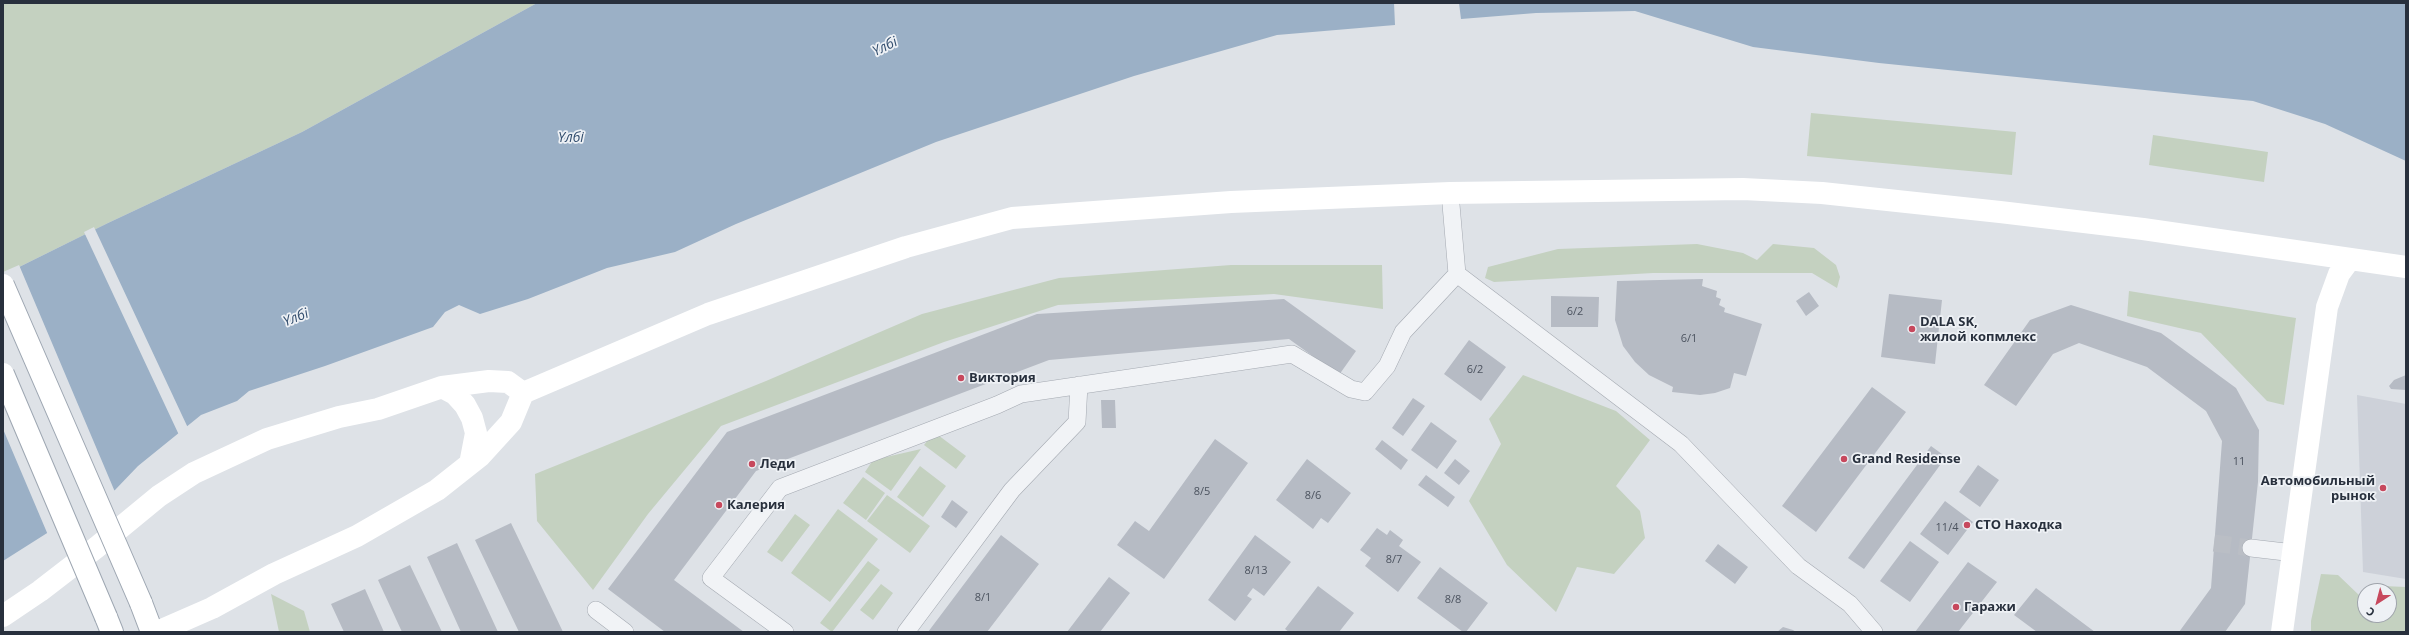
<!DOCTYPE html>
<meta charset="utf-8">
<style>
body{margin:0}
#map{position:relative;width:2409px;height:635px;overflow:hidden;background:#dee2e7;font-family:"Open Sans",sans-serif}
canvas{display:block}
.frame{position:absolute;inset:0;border:4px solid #28303d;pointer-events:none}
.north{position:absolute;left:2357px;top:583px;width:40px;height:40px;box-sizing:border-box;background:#eef1f5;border:1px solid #9fa4ab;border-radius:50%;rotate:216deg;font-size:11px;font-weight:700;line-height:16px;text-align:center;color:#28303d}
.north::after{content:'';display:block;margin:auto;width:14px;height:18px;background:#c7485d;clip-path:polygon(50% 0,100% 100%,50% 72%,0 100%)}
</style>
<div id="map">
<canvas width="2409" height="635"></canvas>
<div class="frame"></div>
<div class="north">С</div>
</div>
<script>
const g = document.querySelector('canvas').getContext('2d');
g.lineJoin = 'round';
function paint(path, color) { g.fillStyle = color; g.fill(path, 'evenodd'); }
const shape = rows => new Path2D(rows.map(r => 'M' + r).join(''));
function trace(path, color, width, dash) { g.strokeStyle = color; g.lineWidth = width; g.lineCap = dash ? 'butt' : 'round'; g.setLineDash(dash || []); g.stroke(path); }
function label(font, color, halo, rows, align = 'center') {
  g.font = font + ' "Open Sans",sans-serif'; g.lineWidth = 3.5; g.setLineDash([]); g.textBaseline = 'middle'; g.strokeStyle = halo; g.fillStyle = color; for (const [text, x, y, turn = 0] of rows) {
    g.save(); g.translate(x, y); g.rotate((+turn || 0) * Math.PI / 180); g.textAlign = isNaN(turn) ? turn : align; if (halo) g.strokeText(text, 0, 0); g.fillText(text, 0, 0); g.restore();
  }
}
const built = shape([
 [2357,395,2406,404,2406,579,2363,572]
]);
const green = shape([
 [3,3,537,3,302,132,108,223,3,275],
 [1811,113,2016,132,2012,175,1807,156],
 [2153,135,2268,152,2264,182,2149,165],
 [1697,244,1743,253,1757,260,1773,244,1814,248,1836,265,1840,277,1837,288,1812,273,1653,273,1494,282,1485,278,1488,267,1558,249],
 [1231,265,1382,265,1383,309,1274,294,1058,305,944,342,721,426,648,514,593,590,537,521,535,474,766,381,922,314,1059,278],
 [2129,291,2296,318,2284,405,2267,401,2201,333,2127,316],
 [1523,375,1616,411,1650,440,1616,486,1640,511,1645,538,1614,574,1577,567,1556,612,1507,565,1469,501,1501,444,1489,419],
 [934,432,966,456,956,469,924,445],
 [921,449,891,491,865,472,873,460],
 [920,466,946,486,923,517,897,497],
 [863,477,885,493,866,520,843,503],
 [887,495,930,526,910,553,867,521],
 [838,509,878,539,830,602,791,573],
 [795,514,810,525,782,562,767,552],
 [868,561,880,570,832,632,820,623],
 [2321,574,2338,575,2360,596,2365,594,2365,615,2389,615,2389,591,2371,591,2383,586,2406,587,2406,632,2311,632,2311,621],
 [881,584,893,593,873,620,860,610],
 [271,594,304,611,310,632,279,632]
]);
const water = shape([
 [537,3,1394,3,1395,25,1277,35,1134,76,936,142,736,224,675,252,607,268,528,299,480,314,459,305,445,312,433,327,325,366,249,391,237,401,201,415,138,466,115,490,3,561,3,275,108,223,302,132],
 [1459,3,2406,3,2406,161,2325,124,2253,101,1879,63,1753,47,1635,11,1536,13,1461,19]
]);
const pier = shape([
 [94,227,188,428,179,435,84,232],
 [19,265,115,492,48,535,3,429,3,272]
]);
const building = shape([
 [1703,279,1702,286,1717,291,1716,297,1721,299,1719,305,1725,308,1724,312,1762,324,1746,376,1734,373,1730,388,1715,393,1700,395,1672,392,1673,387,1649,375,1635,362,1623,346,1615,320,1617,281],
 [1809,292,1819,306,1806,316,1796,301],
 [1889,294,1942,300,1935,364,1881,357],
 [1551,296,1599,297,1598,327,1551,327],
 [1284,299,1356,351,1339,375,1289,339,1049,360,756,471,674,580,744,632,665,632,608,589,727,432,1037,314],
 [2071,305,2161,333,2236,388,2259,430,2258,482,2245,604,2225,632,2179,632,2211,588,2222,441,2206,411,2147,367,2079,343,2053,354,2016,406,1984,385,2030,320],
 [1469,340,1506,367,1481,401,1444,374],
 [2406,375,2406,390,2391,389,2389,386,2394,380],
 [1872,387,1906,412,1816,532,1782,506],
 [1413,398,1425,406,1403,436,1392,428],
 [1101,400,1115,400,1116,428,1102,428],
 [1431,422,1457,441,1437,469,1411,450],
 [1215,439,1248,463,1164,579,1117,545,1135,521,1149,531],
 [1382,440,1408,460,1401,470,1375,449],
 [1931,446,1946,457,1864,569,1848,558],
 [1307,459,1351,493,1328,523,1321,518,1313,529,1276,500],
 [1455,459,1470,471,1459,485,1444,473],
 [1978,465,1999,480,1980,507,1959,492],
 [1426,475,1455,497,1448,507,1418,485],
 [952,500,968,512,956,528,941,517],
 [1945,501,1973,522,1948,555,1920,534],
 [511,523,563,632,519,632,475,540],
 [1377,528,1387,535,1390,530,1403,540,1399,546,1421,562,1398,592,1365,566,1371,558,1360,550],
 [1001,535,1039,564,987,632,928,632],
 [1255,535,1291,562,1264,596,1253,588,1247,596,1252,599,1235,621,1208,600],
 [1910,541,1939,562,1910,602,1880,581],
 [457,543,498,632,461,632,427,557],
 [1718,544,1748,567,1735,584,1705,561],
 [1968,562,1997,582,1958,632,1915,632],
 [410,565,442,632,402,632,378,580],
 [1440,567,1488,603,1466,632,1463,632,1417,598],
 [1109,577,1130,593,1100,632,1067,632],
 [1318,586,1354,613,1339,632,1289,632,1285,629],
 [2036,588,2095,632,2037,632,2014,615],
 [365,589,384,632,344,632,331,604],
 [1783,627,1793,630,1796,632,1777,632]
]);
const streetTunnel = shape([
 [2214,543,2251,548]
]);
const street = shape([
 [1450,193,1457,274,1681,444,1798,566,1850,604,1874,632],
 [2251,548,2294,553],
 [596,610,625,632],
 [785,632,711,578,780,488,997,405,1021,394,1292,354,1351,389,1365,392,1387,366,1403,332,1457,274],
 [906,632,1012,490,1077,422,1079,385]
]);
const secondary = shape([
 [442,387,455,394,465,405,472,418,476,433,470,464],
 [3,616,40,591,97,547,159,496,194,473,267,439,339,417,378,409,442,387,489,381,508,382,523,393,708,314,906,247,1012,218,1231,202,1450,193,1743,189,1822,193,2000,212,2143,229,2406,267],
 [157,632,212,608,274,574,357,536,437,490,480,456,511,422,523,393],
 [2282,632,2327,307,2339,274,2350,259]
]);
const primary = shape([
 [141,603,152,632],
 [106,617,112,632]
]);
const primaryBridge = shape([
 [3,285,141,603],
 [3,374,106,617]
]);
const markers = [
 [1912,329,4,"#c7485d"],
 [961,378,4,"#c7485d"],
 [1844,459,4,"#c7485d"],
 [752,464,4,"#c7485d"],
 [2383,488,4,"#c7485d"],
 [719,505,4,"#c7485d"],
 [1967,525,4,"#c7485d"],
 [1956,607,4,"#c7485d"]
];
const numberNames = [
 ["6/2",1575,312],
 ["6/1",1689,339],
 ["6/2",1475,370],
 ["11",2239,462],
 ["8/5",1202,492],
 ["8/6",1313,496],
 ["11/4",1947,528],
 ["8/7",1394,560],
 ["8/13",1256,571],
 ["8/1",983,598],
 ["8/8",1453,600]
];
const poiNames = [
 ["DALA SK,",1920,322],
 ["жилой копмлекс",1920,337],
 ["Виктория",969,378],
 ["Grand Residense",1852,459],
 ["Леди",760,464],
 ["Автомобильный",2375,481,"right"],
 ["рынок",2375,496,"right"],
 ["Калерия",727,505],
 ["СТО Находка",1975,525],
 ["Гаражи",1964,607]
];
const waterNames = [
 ["Үлбі",885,47,-26],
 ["Үлбі",571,138],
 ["Үлбі",296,318,-22]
];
paint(built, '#cdd1d9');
paint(green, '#c4d1c0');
paint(water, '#9bb0c6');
paint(pier, '#dee2e7');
paint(building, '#b6bbc4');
trace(streetTunnel, '#babec5', 17, [17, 8]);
trace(street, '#a4a9b1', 18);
trace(primary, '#9ea7b2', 24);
trace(street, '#f1f3f6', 17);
trace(secondary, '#fff', 22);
trace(primary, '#fff', 22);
trace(primaryBridge, '#9ea7b2', 24, []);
trace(primaryBridge, '#fff', 22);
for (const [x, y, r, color] of markers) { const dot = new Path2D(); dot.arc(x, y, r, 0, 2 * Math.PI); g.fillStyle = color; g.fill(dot); trace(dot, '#eef1f5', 1.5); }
label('11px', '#4c535f', null, numberNames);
label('bold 13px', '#28303d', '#eef1f5', poiNames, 'left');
label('italic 14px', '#344f6f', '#eef1f5', waterNames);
</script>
